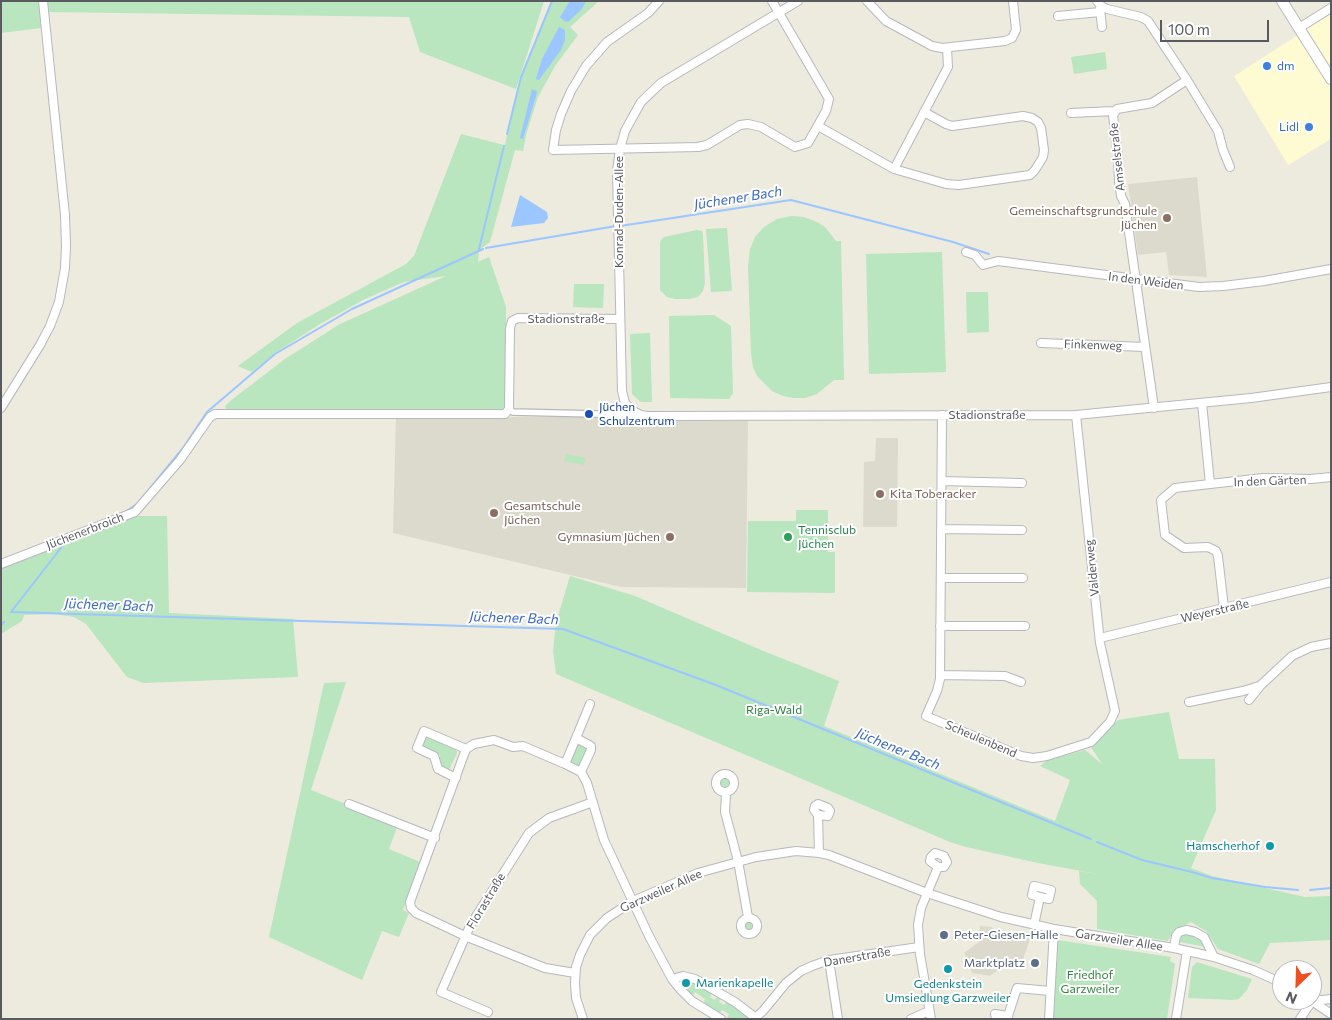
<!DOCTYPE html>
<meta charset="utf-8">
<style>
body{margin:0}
#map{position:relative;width:1332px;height:1020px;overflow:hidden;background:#ecebde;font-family:Commissioner,sans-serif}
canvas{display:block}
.frame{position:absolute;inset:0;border:2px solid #585a60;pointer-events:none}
.north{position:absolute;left:1272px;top:960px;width:50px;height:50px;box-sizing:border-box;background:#fff;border:1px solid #bcbdbf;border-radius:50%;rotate:204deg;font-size:14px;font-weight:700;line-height:20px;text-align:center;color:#585a60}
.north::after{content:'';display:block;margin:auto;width:18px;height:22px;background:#ed4f23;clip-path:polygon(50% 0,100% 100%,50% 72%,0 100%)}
.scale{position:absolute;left:1160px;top:20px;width:109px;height:22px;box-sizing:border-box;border:2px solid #585a60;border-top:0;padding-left:6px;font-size:15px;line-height:18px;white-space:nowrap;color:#585a60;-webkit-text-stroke:4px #fff;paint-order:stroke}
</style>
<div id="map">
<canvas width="1332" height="1020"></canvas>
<div class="frame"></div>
<div class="north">N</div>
<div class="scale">100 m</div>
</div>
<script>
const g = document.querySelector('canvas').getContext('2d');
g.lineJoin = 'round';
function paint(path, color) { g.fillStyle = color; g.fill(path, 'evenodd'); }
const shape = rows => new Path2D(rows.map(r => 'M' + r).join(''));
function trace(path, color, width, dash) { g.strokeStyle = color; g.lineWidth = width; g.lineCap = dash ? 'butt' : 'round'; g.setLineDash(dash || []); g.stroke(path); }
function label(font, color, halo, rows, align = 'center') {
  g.font = font + ' Commissioner,sans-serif'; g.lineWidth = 4; g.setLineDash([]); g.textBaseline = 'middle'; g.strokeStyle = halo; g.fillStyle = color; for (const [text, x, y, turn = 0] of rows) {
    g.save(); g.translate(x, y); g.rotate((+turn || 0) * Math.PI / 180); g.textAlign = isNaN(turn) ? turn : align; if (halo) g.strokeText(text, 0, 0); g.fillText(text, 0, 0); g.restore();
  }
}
const commercial = shape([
 [1331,12,1331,139,1288,165,1234,76,1295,37,1307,27]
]);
const education = shape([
 [1197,177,1207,277,1169,275,1166,252,1138,255,1128,184],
 [396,417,602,417,626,418,634,420,748,421,746,588,621,587,393,533],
 [876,438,898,438,897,527,863,527,864,462,875,461],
 [980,926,992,927,995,931,1030,939,1020,968,1004,966,990,976,972,973,969,965,971,964,964,953,983,939,979,933]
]);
const green = shape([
 [1,1,39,1,41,28,1,33],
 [47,1,544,1,516,89,420,52,409,17,48,12],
 [552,1,599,1,570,27,578,35,555,66,538,97,526,135,523,151,515,150,490,242,479,250,478,262,489,257,506,307,506,407,499,412,227,411,225,406,234,398,285,359,340,324,446,276,404,282,365,299,320,324,275,353,252,372,238,366,297,323,406,264,414,256,461,134,504,145,503,153,521,77],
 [1105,52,1107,69,1074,74,1071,57],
 [791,216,804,217,817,222,825,227,836,241,841,241,844,380,834,380,817,394,805,398,794,398,783,396,772,391,757,376,753,367,751,354,748,266,750,249,755,237,764,227,777,219],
 [727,228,732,291,711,292,706,229],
 [697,230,702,231,703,235,705,283,703,291,698,297,689,299,675,299,667,297,660,290,660,243,661,240,664,237],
 [942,252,946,372,869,374,866,254],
 [574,284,604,284,603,308,573,307],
 [966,292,988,292,989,332,967,333],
 [714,315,731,326,733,393,729,399,670,398,669,316],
 [650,333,652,402,641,402,632,394,630,334],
 [566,454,585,458,584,465,564,461],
 [796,510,828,510,828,552,835,552,835,593,747,592,748,521,796,521],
 [137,516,167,516,169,613,293,619,298,677,143,683,127,677,86,624,74,617,56,614,24,615,22,621,1,634,1,568,73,539],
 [570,576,635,596,761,650,839,681,824,726,1055,821,1070,780,1040,766,1047,760,1085,750,1102,764,1091,747,1118,720,1169,712,1179,759,1215,759,1216,810,1191,868,1212,876,1305,897,1331,896,1331,940,1270,943,1259,964,1218,949,1206,931,1191,922,1173,931,1168,941,1097,929,1097,901,1080,884,1079,871,1103,875,1038,863,966,847,950,842,556,674,553,651,556,623],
 [346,682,311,790,398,825,389,849,420,862,403,910,409,913,399,937,382,931,362,980,269,937,324,683],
 [429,736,456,747,457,753,449,770,442,769,438,763,440,755,423,747,422,744,425,737],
 [577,743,584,744,588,749,579,766,570,761],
 '718 782a7 7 0 1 1 14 0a7 7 0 1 1-14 0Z',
 '743 926a6 6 0 1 1 12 0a6 6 0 1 1-12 0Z',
 [1182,934,1199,936,1206,947,1180,942,1179,937],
 [1057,940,1171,957,1170,961,1175,964,1167,1019,1050,1019],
 [1197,962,1252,979,1247,990,1239,999,1233,1000,1188,998,1192,967],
 [686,979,713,992,710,997,715,1000,718,995,721,998,719,1002,724,1005,727,1000,752,1019,727,1019,729,1014,722,1010,719,1014,703,1004,705,999,695,992,692,996,681,983,683,980]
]);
const water = shape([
 [570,1,586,1,582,9,571,19,568,22,564,21,560,17],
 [559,27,565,30,565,40,561,50,539,80,536,79,542,59],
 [532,89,537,91,536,96,523,139,520,138],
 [520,195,547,212,548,218,544,223,511,227]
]);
const stream = shape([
 [507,134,521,77,552,1],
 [620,226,791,200,953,242,989,254],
 [486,248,616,226],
 [479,249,504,146],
 [125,512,137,504,183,448,207,412,275,354,352,309,483,249],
 [11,612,563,629,716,685,1091,839],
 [11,612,64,544],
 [1,625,4,622],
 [1097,842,1142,860,1192,872,1212,878,1265,887,1298,890],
 [1310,890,1331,888]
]);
const pedestrian = shape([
 [509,409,513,412,638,415],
 [604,412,625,403]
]);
const minor = shape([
 [659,1,648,13,607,42,586,66,571,91,561,114,556,130,553,150,698,147,707,145,740,125,748,124,761,127,795,147,808,143,826,111,829,99,772,1],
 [798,1,661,83,641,102,625,131,620,149,617,171,622,391,625,403,633,411,641,415,648,416,1076,415,1251,398,1331,387],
 [867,1,886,21,932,46,942,48,1005,41,1012,38,1016,30,1013,1],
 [1097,1,1101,6,1107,9,1141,17,1148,21,1187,80,1152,103,1117,109,1113,115,1118,157,1119,182,1121,196,1125,204,1154,408],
 [1100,9,1102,27],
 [1058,16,1100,12],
 [1299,28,1331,8],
 [1187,80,1218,131,1223,150,1230,167],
 [1071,113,1114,111],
 [818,126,894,169,948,67,947,48],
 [894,169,946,184,959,185,1030,175,1035,170,1043,157,1044,150,1041,128,1038,122,1032,118,1023,116,952,126,946,124,924,112],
 [966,252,975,255,983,265,998,261,1199,287,1223,286,1264,281,1331,269],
 [1041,343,1145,347],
 [1202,403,1210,484,1175,488,1161,500,1165,535,1184,548,1208,547,1216,551,1218,556,1224,608],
 [1,408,40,345,50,326,59,302,65,268,66,246,65,215,43,1],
 [942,415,940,679,937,691,926,716,1021,756,1033,758,1047,756,1091,742,1110,722,1115,711,1100,643,1076,415],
 [942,481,1022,483],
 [1210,484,1263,478,1311,479,1331,477],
 [941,529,1022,530],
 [1,564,135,512,180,460,210,417,215,414,505,414,509,409,510,328,512,321,518,318,620,319],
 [941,578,1023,578],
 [940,626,1025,626],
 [1100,638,1331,582],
 [940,675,1005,676,1021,682],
 [1249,700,1261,685,1292,656,1311,647,1331,643],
 [1189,702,1243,691,1259,686],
 [590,704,576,738,591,746,591,750,581,772,587,783,604,840,649,936,672,979,681,990,692,1001,721,1019],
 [576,738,565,764,581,772],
 [565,764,523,746,513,747,494,740,474,744,466,749,410,902,411,908,416,913,465,936,545,968,575,973],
 '716 783a9 9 0 1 1 18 0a9 9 0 1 1-18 0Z',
 [456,778,438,769,434,756,417,748,424,731,466,749],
 [726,793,725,812,738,861,748,917],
 [349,804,435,838],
 [818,815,814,810,815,806,818,804,828,808,830,811,828,816,818,815,819,853],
 '741 926a8 8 0 1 1 16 0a8 8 0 1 1-16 0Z',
 [1034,925,1040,897,1049,899,1051,890,1034,886,1032,895,1040,897],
 [1174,948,1176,936,1179,932,1186,930,1195,932,1204,937,1214,957],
 [829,960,838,1019],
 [672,979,683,976,695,979,735,1002,757,1019],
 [1312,1001,1331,1014],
 [488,1012,441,992,470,926,529,833,549,818,593,802],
 [756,1017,763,1011,786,983,801,971,812,966,829,960,919,947],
 [583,1019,576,998,575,983,576,967,580,955,590,935,607,918,633,901,698,873,756,857,796,851,819,853,829,855,927,893,1001,917,1054,929,1174,948,1214,957,1253,970,1282,983],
 [911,1019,929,1011],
 [931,1019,920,954,918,925,921,908,938,867,944,867,947,862,944,856,935,853,931,857,930,861,938,867],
 [996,1019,995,1014,1008,1016,1017,988,1050,991],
 [1049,1019,1054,929],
 [1176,1019,1187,951],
 [1300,1019,1312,1001,1331,999]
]);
const secondary = shape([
 [1282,1,1331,79]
]);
const markers = [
 [1267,66,5,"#3f7fe0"],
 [1309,127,5,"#3f7fe0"],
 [1167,218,5,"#8d6e63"],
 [589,414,5,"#1a4fb4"],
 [880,494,5,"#8d6e63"],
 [494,513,5,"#8d6e63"],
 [670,537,5,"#8d6e63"],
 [788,537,5,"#2e9e5b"],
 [1270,846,5,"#0f9aa8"],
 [944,935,5,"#5c6f8a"],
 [1035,963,5,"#5c6f8a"],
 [948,969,5,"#0f9aa8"],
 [686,983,5,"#0f9aa8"]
];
const shopNames = [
 ["dm",1277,66],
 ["Lidl",1299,127,"right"]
];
const streetNames = [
 ["Amselstraße",1117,157,-96],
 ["Konrad-Duden-Allee",619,212,-90],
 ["In den Weiden",1146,281,7],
 ["Stadionstraße",566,319],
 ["Finkenweg",1093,345,2],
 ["Stadionstraße",987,415],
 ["In den Gärten",1270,481,-2],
 ["Jüchenerbroich",85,531,-21],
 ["Valderweg",1092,568,-96],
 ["Weyerstraße",1215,611,-13],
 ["Scheulenbend",981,739,23],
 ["Garzweiler Allee",661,891,-24],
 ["Florastraße",486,901,-59],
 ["Garzweiler Allee",1119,940,9],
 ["Danerstraße",857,957,-10]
];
const educationNames = [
 ["Gemeinschaftsgrundschule",1157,211],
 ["Jüchen",1157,225],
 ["Kita Toberacker",890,494,"left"],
 ["Gesamtschule",504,506,"left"],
 ["Jüchen",504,520,"left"],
 ["Gymnasium Jüchen",660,537]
];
const transitNames = [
 ["Jüchen",599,407],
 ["Schulzentrum",599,421]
];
const leisureNames = [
 ["Tennisclub",798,530],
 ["Jüchen",798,544]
];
const parkNames = [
 ["Riga-Wald",774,710],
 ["Friedhof",1090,975],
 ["Garzweiler",1090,989]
];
const cultureNames = [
 ["Hamscherhof",1260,846],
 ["Marienkapelle",696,983,"left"],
 ["Gedenkstein",948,984,"center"],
 ["Umsiedlung Garzweiler",948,998,"center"]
];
const serviceNames = [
 ["Peter-Giesen-Halle",954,935],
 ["Marktplatz",1025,963,"right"]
];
const waterNames = [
 ["Jüchener Bach",738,198,-9],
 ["Jüchener Bach",109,605,2],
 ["Jüchener Bach",514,618,2],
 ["Jüchener Bach",898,749,22]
];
paint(commercial, '#fefad1');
paint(education, '#dcdacd');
paint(green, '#b9e5bf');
paint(water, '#9bc6ff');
trace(stream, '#9bc6ff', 2);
trace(pedestrian, '#b7b8be', 8);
trace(minor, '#b7b8be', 10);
trace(secondary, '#babcc3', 12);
trace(pedestrian, '#fff', 5.5);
trace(minor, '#fff', 8);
trace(secondary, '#fff', 10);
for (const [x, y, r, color] of markers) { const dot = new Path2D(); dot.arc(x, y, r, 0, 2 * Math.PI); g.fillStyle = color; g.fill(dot); trace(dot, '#fff', 2); }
label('12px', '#366cbe', '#fff', shopNames, 'left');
label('12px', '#585a60', '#fff', streetNames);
label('12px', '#785e54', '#fff', educationNames, 'right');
label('12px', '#164399', '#fff', transitNames, 'left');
label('12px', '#27864d', '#fff', leisureNames, 'left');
label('12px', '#328541', '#fff', parkNames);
label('12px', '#0d838f', '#fff', cultureNames, 'right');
label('12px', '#4e5e75', '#fff', serviceNames, 'left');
label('italic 14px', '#3c6bc4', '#fff', waterNames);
</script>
